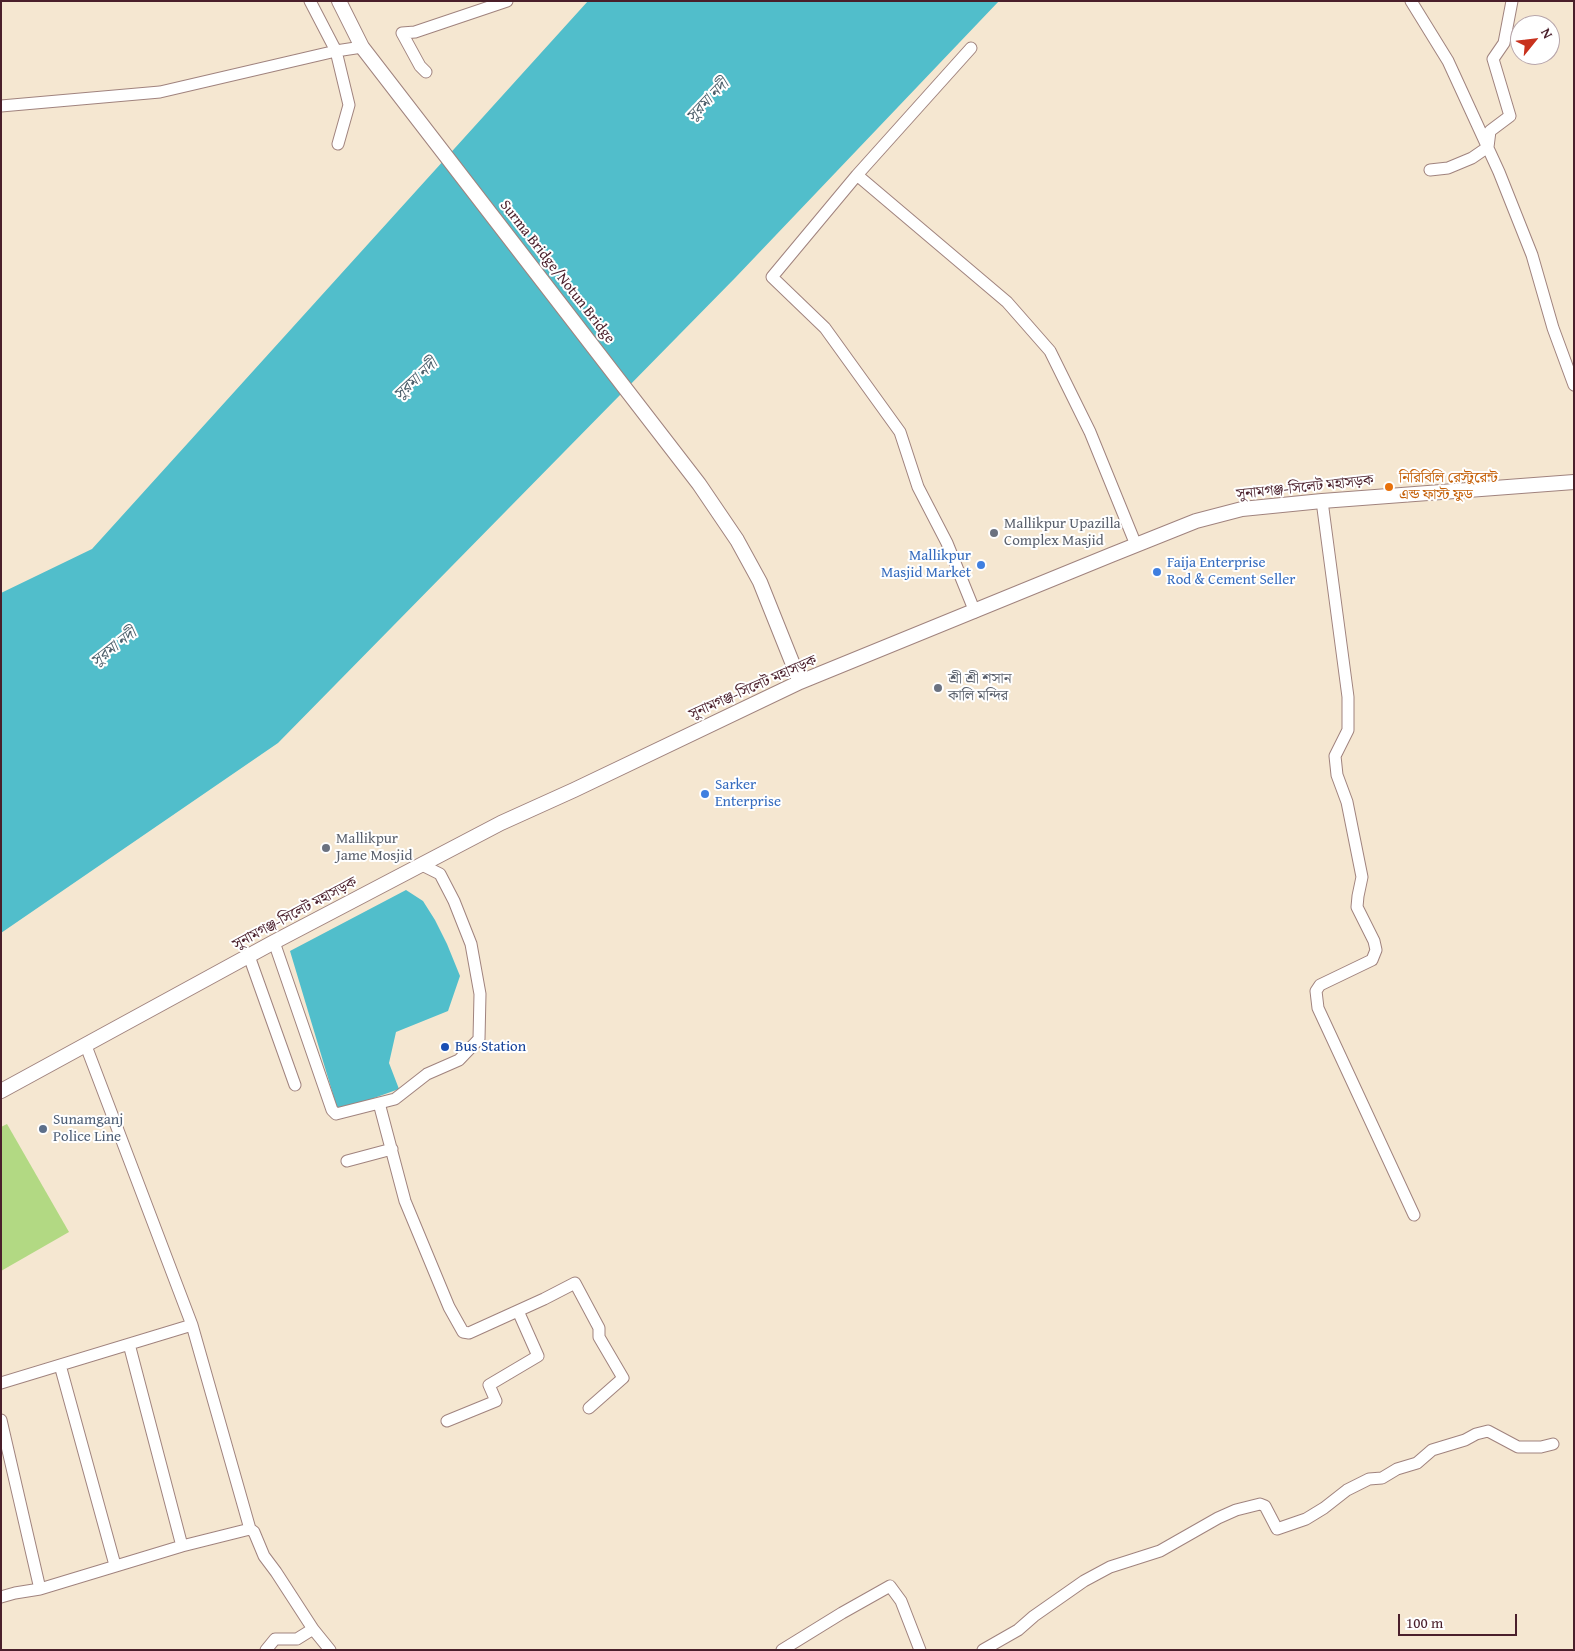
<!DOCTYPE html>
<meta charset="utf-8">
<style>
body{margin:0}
#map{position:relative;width:1575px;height:1651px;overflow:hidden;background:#f5e7d1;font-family:"Gentium Book Plus",serif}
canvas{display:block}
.frame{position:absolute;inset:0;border:2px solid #4a1f2b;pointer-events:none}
.north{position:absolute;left:1510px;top:15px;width:50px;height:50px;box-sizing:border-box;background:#fff;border:1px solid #b7a5aa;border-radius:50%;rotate:61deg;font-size:14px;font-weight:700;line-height:20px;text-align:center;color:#4a1f2b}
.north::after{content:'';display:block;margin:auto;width:18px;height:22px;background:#c8321e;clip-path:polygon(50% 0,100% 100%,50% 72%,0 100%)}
.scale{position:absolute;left:1398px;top:1614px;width:119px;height:22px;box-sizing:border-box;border:2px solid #4a1f2b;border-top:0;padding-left:6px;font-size:15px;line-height:18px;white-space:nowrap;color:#4a1f2b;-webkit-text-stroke:4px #fff;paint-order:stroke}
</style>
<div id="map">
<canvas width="1575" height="1651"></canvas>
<div class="frame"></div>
<div class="north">N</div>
<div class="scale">100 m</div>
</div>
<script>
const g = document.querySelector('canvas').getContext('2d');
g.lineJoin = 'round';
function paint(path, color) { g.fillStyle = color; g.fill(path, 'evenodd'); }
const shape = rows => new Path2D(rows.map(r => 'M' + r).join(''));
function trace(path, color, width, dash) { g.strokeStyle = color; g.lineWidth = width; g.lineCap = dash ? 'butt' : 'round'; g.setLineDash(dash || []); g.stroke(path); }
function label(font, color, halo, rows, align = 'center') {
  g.font = font + ' "Gentium Book Plus","Noto Serif Bengali",serif'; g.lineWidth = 4; g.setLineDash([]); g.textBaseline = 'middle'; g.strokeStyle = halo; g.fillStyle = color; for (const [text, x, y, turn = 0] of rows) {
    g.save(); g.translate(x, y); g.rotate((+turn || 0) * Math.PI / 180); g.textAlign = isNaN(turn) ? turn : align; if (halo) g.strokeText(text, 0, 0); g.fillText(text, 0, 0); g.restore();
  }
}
const green = shape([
 [7,1124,69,1232,1,1271,1,1127]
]);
const water = shape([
 [588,1,999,1,735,278,278,743,1,933,1,593,92,549],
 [406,890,423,901,435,920,447,944,460,976,448,1011,396,1032,389,1063,399,1089,338,1111,290,951]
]);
const minor = shape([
 [310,1,336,51,349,105,338,144],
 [1411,1,1448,61,1499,172,1532,255,1553,328,1574,385],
 [971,48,857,175,772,277,825,328,900,432,918,487,947,543,975,612],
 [426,72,420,66,402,33,415,32,507,1],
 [1,106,160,92,336,51,362,47],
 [1430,170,1448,168,1472,158,1488,147,1490,131,1510,116,1493,59,1504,43,1512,1],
 [857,175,1007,302,1050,351,1090,432,1136,545],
 [1322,501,1348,697,1348,730,1335,756,1337,775,1347,802,1362,877,1358,896,1357,907,1374,941,1376,950,1372,960,1320,985,1316,991,1318,1008,1414,1215],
 [274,942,332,1110,336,1114,395,1099,427,1074,459,1060,479,1039,480,994,471,944,454,901,440,874,422,865],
 [249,956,295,1085],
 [379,1103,405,1201,449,1307,463,1332,469,1333,544,1299,575,1283,599,1328,599,1337,623,1378,589,1408],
 [347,1161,392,1149],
 [129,1344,182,1546],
 [60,1365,115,1565],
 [1,1383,192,1325],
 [1,1420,40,1589,182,1546,250,1529,192,1325,86,1046],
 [447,1421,496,1401,489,1385,538,1356,518,1311],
 [250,1529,254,1532,264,1556,276,1572,313,1629,330,1650],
 [1,1597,15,1593,40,1589],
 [266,1650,275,1639,297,1639,313,1629],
 [782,1650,842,1613,890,1586,901,1601,920,1650],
 [983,1650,1018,1630,1034,1616,1084,1581,1110,1567,1160,1551,1218,1518,1236,1510,1260,1504,1265,1506,1277,1529,1306,1519,1324,1508,1347,1490,1369,1479,1382,1478,1397,1469,1417,1463,1432,1450,1465,1440,1476,1434,1488,1431,1518,1447,1541,1447,1553,1444]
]);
const major = shape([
 [339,1,362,47,699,484,737,540,760,582,800,682],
 [1,1091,274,942,501,823,574,790,800,682,1111,555,1196,521,1242,509,1322,501,1574,482]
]);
const markers = [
 [1389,487,5,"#e8710a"],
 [994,533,5,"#6b7280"],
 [981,565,5,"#3f7fe0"],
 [1157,572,5,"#3f7fe0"],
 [938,688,5,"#6b7280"],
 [705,794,5,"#3f7fe0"],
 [326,848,5,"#6b7280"],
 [445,1047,5,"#1a4fb4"],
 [43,1129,5,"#5c6f8a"]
];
const streetNames = [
 ["Surma Bridge/Notun Bridge",557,272,52],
 ["সুনামগঞ্জ-সিলেট মহাসড়ক",1305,488,-6],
 ["সুনামগঞ্জ-সিলেট মহাসড়ক",753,688,-24],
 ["সুনামগঞ্জ-সিলেট মহাসড়ক",295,914,-28]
];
const foodNames = [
 ["নিরিবিলি রেস্টুরেন্ট",1399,478],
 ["এন্ড ফাস্ট ফুড",1399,495]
];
const worshipNames = [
 ["Mallikpur Upazilla",1004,524],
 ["Complex Masjid",1004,541],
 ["শ্রী শ্রী শসান",948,679],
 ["কালি মন্দির",948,696],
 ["Mallikpur",336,839],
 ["Jame Mosjid",336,856]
];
const shopNames = [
 ["Mallikpur",971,556,"right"],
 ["Masjid Market",971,573,"right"],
 ["Faija Enterprise",1167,563],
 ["Rod & Cement Seller",1167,580],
 ["Sarker",715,785],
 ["Enterprise",715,802]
];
const transitNames = [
 ["Bus Station",455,1047]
];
const serviceNames = [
 ["Sunamganj",53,1120],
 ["Police Line",53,1137]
];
const waterNames = [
 ["সুরমা নদী",708,101,-46],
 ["সুরমা নদী",416,380,-43],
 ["সুরমা নদী",114,648,-38]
];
paint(green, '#b2d983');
paint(water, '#51becb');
trace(minor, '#a0837e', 13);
trace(major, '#a0837e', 16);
trace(minor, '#fff', 11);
trace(major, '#fff', 14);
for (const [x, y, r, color] of markers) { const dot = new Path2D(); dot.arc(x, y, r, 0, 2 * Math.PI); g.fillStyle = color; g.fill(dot); trace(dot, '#fff', 2); }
label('15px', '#4a1f2b', '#fff', streetNames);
label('15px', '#c56008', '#fff', foodNames, 'left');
label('15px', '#5b616d', '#fff', worshipNames, 'left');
label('15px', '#366cbe', '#fff', shopNames, 'left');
label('15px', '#164399', '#fff', transitNames, 'left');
label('15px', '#4e5e75', '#fff', serviceNames, 'left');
label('italic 16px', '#4d5f6b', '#fff', waterNames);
</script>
